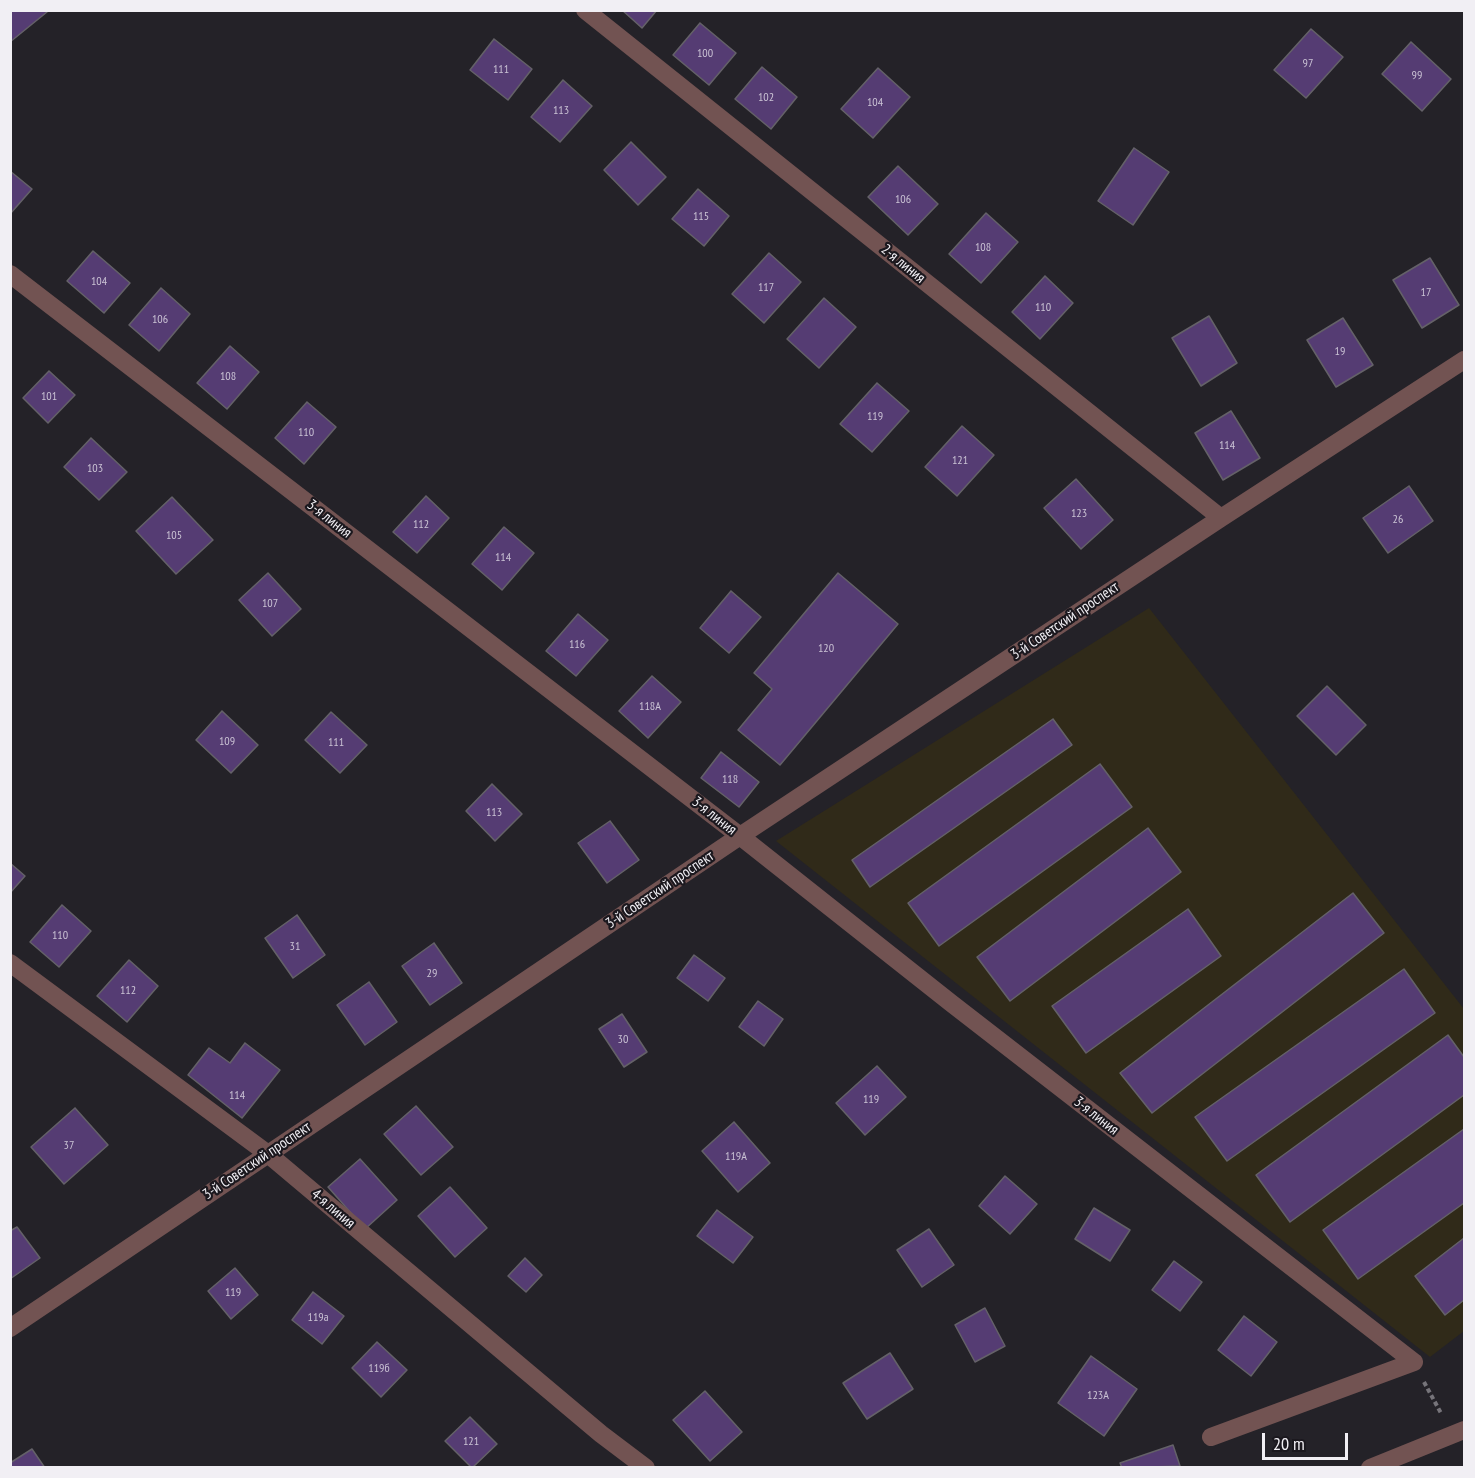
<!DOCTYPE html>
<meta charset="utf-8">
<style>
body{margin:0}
#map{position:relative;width:1475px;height:1478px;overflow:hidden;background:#242228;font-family:"PT Sans Narrow",sans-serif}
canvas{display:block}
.frame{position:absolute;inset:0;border:12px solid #f1eff4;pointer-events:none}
.scale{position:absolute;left:1262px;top:1433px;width:86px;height:27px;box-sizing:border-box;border:3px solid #f1eff4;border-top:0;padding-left:8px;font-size:18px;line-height:21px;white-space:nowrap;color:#f1eff4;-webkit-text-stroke:4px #1b181e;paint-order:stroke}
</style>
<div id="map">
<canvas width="1475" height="1478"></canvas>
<div class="frame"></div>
<div class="scale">20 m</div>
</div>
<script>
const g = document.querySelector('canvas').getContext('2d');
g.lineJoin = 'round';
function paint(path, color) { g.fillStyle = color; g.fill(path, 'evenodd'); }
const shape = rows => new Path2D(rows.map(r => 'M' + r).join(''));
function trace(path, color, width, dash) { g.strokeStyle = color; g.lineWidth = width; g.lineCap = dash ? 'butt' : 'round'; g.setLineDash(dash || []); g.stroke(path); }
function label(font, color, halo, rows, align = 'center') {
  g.font = font + ' "PT Sans Narrow",sans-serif'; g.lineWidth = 4.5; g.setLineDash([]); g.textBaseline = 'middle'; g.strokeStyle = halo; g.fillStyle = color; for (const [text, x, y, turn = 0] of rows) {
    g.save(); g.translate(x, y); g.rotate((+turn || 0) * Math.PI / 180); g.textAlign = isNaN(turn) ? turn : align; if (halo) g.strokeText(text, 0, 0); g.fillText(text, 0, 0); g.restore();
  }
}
const industrial = shape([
 [1149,608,1464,1009,1464,1331,1430,1357,776,841]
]);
const building = shape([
 [10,10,46,10,47,12,10,42,10,10],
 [622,10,657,10,642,28,622,10],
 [700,23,736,53,709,85,673,55,700,23],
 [1311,29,1343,57,1306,98,1274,70,1311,29],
 [494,39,532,69,508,100,470,70,494,39],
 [1411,42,1451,79,1422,111,1382,74,1411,42],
 [762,67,797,97,771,129,735,99,762,67],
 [878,68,910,97,873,138,841,109,878,68],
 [563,80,592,106,560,142,531,117,563,80],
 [631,142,666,177,638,205,604,170,631,142],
 [1134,148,1169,172,1133,225,1098,201,1134,148],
 [898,166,938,204,908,235,868,197,898,166],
 [10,171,32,189,10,214,10,171],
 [698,189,729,216,704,246,672,219,698,189],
 [986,213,1018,242,981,283,949,254,986,213],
 [93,251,130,283,104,313,67,281,93,251],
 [769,253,801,282,764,323,732,294,769,253],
 [1430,258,1459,305,1422,328,1393,280,1430,258],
 [1045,276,1073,303,1040,339,1012,312,1045,276],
 [161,288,190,314,159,351,129,325,161,288],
 [824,298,856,327,819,368,787,339,824,298],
 [1209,316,1237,363,1201,386,1172,338,1209,316],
 [1343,318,1373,365,1336,387,1307,340,1343,318],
 [230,346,259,372,227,409,197,383,230,346],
 [49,371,75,395,48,423,23,398,49,371],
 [877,383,909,411,872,452,840,424,877,383],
 [307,402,336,427,304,464,275,438,307,402],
 [1231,411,1260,458,1223,480,1195,433,1231,411],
 [962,426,994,455,957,496,925,467,962,426],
 [91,438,127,472,99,500,64,467,91,438],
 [1076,479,1113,520,1081,549,1044,508,1076,479],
 [1409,486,1433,521,1388,553,1363,518,1409,486],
 [426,496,449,518,417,553,393,532,426,496],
 [172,497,213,540,176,574,136,531,172,497],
 [504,527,534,553,502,590,472,564,504,527],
 [268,573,301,609,272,636,239,600,268,573],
 [838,573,898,624,780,765,738,730,772,689,754,673,838,573],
 [731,591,761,617,729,653,700,628,731,591],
 [578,614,608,640,576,676,546,651,578,614],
 [652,676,681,702,648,738,619,711,652,676],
 [1327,686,1366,725,1336,755,1297,716,1327,686],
 [222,711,258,745,231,773,196,740,222,711],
 [331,712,367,745,340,773,305,740,331,712],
 [1053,719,1072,745,870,887,852,860,1053,719],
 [721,752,759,782,739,807,701,778,721,752],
 [1100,764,1132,807,939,946,908,903,1100,764],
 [492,784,522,814,495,841,466,811,492,784],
 [610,821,639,860,607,883,578,843,610,821],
 [1148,828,1181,872,1010,1001,977,957,1148,828],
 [10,863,25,876,10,893,10,863],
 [1353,893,1384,933,1152,1113,1120,1073,1353,893],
 [62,905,91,931,59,967,30,942,62,905],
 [1188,909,1221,956,1086,1053,1052,1006,1188,909],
 [297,915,325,955,293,978,265,938,297,915],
 [434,943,462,983,430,1005,402,966,434,943],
 [694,955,725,978,708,1001,677,978,694,955],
 [129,960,158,986,127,1022,97,996,129,960],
 [1404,969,1435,1013,1227,1161,1195,1117,1404,969],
 [369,982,397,1022,365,1045,337,1005,369,982],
 [758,1001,783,1019,764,1046,739,1027,758,1001],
 [622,1014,647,1052,624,1067,599,1029,622,1014],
 [1448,1035,1464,1057,1464,1095,1290,1222,1256,1175,1448,1035],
 [245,1043,280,1070,242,1118,188,1075,209,1048,230,1063,245,1043],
 [877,1066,906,1097,865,1135,836,1103,877,1066],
 [416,1106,453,1147,421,1175,384,1134,416,1106],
 [75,1108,108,1145,64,1184,31,1147,75,1108],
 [734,1122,770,1163,738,1192,702,1151,734,1122],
 [1464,1129,1464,1203,1358,1279,1323,1230,1464,1129],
 [360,1159,397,1200,365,1229,328,1187,360,1159],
 [1005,1176,1037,1204,1010,1234,979,1206,1005,1176],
 [450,1187,487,1228,455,1257,418,1216,450,1187],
 [1094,1208,1130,1230,1110,1261,1075,1239,1094,1208],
 [717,1210,753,1237,733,1263,697,1236,717,1210],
 [17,1227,40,1258,10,1279,10,1231,17,1227],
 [929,1229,954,1265,922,1287,897,1250,929,1229],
 [1464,1238,1464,1300,1445,1315,1415,1276,1464,1238],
 [525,1258,542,1275,526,1292,508,1276,525,1258],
 [1174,1261,1202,1282,1180,1311,1152,1290,1174,1261],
 [235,1268,258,1295,231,1319,208,1291,235,1268],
 [313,1292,344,1316,322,1344,292,1320,313,1292],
 [985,1308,1005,1346,975,1362,955,1325,985,1308],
 [1244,1316,1277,1342,1251,1376,1218,1350,1244,1316],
 [377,1342,407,1370,381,1397,352,1368,377,1342],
 [890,1353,913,1389,867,1419,843,1383,890,1353],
 [1091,1356,1137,1389,1104,1436,1058,1403,1091,1356],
 [705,1391,742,1432,710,1461,673,1420,705,1391],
 [470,1417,497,1444,472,1468,445,1441,470,1417],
 [1173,1445,1180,1466,1122,1468,1120,1463,1173,1445],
 [32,1449,45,1468,10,1468,10,1463,32,1449]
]);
const path = shape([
 [1424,1382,1442,1415]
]);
const street = shape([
 [585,10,1221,518],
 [10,274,740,836,951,1003,1414,1362],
 [10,963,268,1154,601,1434,646,1468],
 [10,1328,740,836,1221,518,1464,360],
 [1211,1437,1414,1362],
 [1370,1468,1464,1430]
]);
const numberNames = [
 ["100",705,54],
 ["97",1308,64],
 ["111",501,70],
 ["99",1417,76],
 ["102",766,98],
 ["104",875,103],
 ["113",561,111],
 ["106",903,200],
 ["115",701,217],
 ["108",983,248],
 ["104",99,282],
 ["117",766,288],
 ["17",1426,293],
 ["110",1043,308],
 ["106",160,320],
 ["19",1340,352],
 ["108",228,377],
 ["101",49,397],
 ["119",875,417],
 ["110",306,433],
 ["114",1227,446],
 ["121",960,461],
 ["103",95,469],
 ["123",1079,514],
 ["26",1398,520],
 ["112",421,525],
 ["105",174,536],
 ["114",503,558],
 ["107",270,604],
 ["116",577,645],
 ["120",826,649],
 ["118А",650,707],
 ["109",227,742],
 ["111",336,743],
 ["118",730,780],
 ["113",494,813],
 ["110",60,936],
 ["31",295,947],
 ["29",432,974],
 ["112",128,991],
 ["30",623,1040],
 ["114",237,1096],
 ["119",871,1100],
 ["37",69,1146],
 ["119А",736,1157],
 ["119",233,1293],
 ["119а",318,1318],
 ["119б",379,1369],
 ["123А",1098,1396],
 ["121",471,1442]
];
const streetNames = [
 ["2-я линия",903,264,39],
 ["3-я линия",329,519,38],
 ["3-й Советский проспект",1065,621,-34],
 ["3-я линия",714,816,38],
 ["3-й Советский проспект",660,890,-34],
 ["3-я линия",1096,1116,38],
 ["3-й Советский проспект",257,1161,-34],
 ["4-я линия",333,1209,40]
];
paint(industrial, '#302a19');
paint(building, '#553c73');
trace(building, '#646168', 1.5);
trace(path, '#76747a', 4, [4.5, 3]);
trace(street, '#725352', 18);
label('12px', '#cac2d4', null, numberNames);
label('15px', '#f1eff4', '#1b181e', streetNames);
</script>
